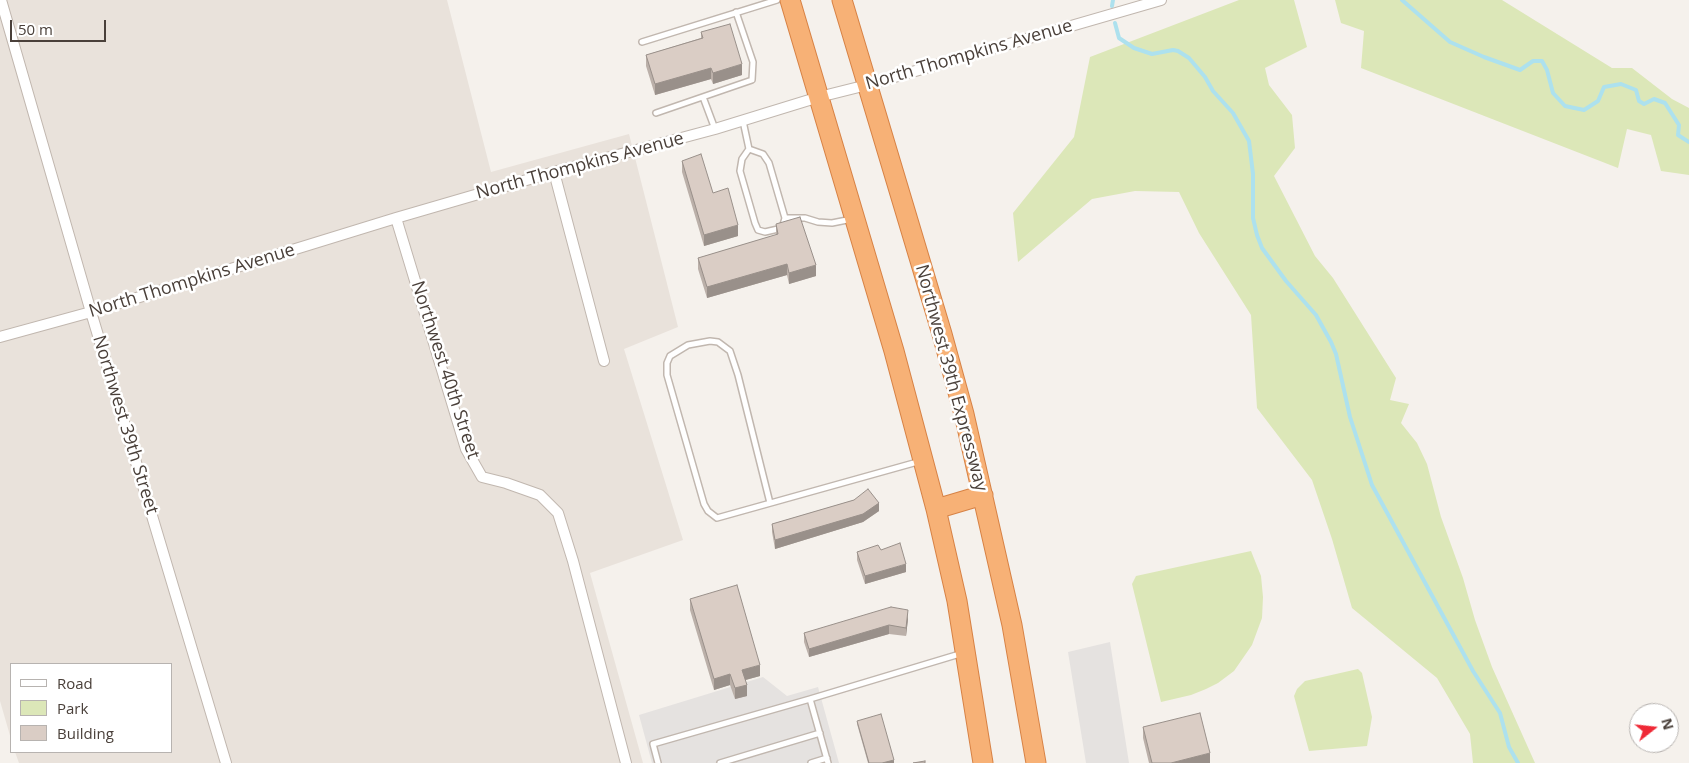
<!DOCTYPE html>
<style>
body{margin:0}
#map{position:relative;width:1689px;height:763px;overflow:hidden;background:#f5f1ec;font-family:"Open Sans",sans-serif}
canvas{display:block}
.legend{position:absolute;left:10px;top:663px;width:162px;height:90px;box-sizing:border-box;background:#fff;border:1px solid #b7b3b0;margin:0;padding:6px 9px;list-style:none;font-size:15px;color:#4a403a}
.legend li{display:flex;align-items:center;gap:10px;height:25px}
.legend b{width:25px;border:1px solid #b7b3b0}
.north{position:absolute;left:1629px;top:703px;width:50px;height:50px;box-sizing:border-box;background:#fff;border:1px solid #b7b3b0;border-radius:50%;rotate:74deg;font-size:14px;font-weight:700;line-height:20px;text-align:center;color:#4a403a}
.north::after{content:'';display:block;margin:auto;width:18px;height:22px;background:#ef2936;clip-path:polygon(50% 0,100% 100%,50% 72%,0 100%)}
.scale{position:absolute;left:10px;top:20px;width:96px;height:22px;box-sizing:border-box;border:2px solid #4a403a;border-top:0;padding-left:6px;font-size:15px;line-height:18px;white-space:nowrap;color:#4a403a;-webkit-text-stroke:4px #fff;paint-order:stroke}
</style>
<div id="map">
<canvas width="1689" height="763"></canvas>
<ul class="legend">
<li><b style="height:6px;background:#fff"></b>Road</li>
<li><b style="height:14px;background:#dce7b8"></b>Park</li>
<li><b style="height:14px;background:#dacdc5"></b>Building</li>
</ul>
<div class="north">N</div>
<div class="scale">50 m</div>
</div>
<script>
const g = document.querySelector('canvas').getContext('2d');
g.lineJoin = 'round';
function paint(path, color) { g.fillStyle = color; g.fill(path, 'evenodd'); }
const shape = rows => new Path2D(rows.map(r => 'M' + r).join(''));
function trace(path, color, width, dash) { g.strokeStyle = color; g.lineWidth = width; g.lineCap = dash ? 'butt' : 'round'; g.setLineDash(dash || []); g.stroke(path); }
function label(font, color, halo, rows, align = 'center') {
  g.font = font + ' "Open Sans",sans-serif'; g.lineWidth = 5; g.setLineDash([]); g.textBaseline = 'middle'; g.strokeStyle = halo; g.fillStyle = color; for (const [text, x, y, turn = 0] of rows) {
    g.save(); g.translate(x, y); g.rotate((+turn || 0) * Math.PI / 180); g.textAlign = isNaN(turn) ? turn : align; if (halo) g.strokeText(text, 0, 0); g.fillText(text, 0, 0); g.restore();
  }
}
const residential = shape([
 [0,0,447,0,491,172,629,134,678,327,624,349,683,540,590,573,643,763,19,763,15,752,171,752,171,664,11,664,11,739,0,701]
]);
const green = shape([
 [1239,0,1294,0,1307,47,1265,68,1269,85,1292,115,1295,148,1274,176,1315,256,1333,278,1396,378,1390,400,1409,404,1401,423,1417,443,1427,464,1441,517,1463,578,1475,620,1492,667,1535,763,1473,763,1470,734,1437,678,1352,608,1332,539,1312,480,1257,408,1251,315,1199,233,1179,192,1135,191,1092,199,1018,262,1013,213,1074,137,1090,57],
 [1335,0,1502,0,1612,68,1632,68,1672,99,1689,108,1689,175,1661,171,1651,135,1627,129,1618,168,1361,68,1364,31,1341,23],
 [1251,551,1261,576,1263,597,1262,618,1252,645,1234,671,1218,683,1206,689,1191,695,1161,702,1132,584,1136,576],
 [1358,669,1362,673,1372,717,1367,746,1309,751,1294,696,1297,689,1305,681]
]);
const parking = shape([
 [1110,642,1129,763,1086,763,1068,652],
 [763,677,787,696,818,687,839,763,652,763,639,715]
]);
const stream = shape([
 [1402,0,1450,42,1484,57,1520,70,1533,61,1542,61,1547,70,1553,93,1565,106,1584,110,1598,101,1604,87,1621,84,1636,90,1639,101,1644,104,1654,99,1665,103,1679,125,1678,135,1689,142],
 [1112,6,1113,0],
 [1115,23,1119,38,1134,48,1152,54,1173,50,1178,51,1189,58,1205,77,1213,91,1233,113,1249,141,1253,174,1253,218,1257,235,1262,248,1286,281,1316,315,1331,342,1336,354,1350,417,1372,485,1473,671,1500,713,1509,747,1518,763]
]);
const lane = shape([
 [642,42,777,0],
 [703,97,715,129],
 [656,113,752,80,753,62,736,12],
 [743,121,749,149,742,159,740,171,755,223,758,230,765,232,778,229,783,225,785,218,769,163,763,154,749,149],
 [785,218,805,218,818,222,832,223,852,219],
 [770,503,738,375,730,351,718,342,710,341,688,345,670,356,667,363,667,375,704,504,708,511,717,518,921,461],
 [810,699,963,653],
 [658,763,653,744,810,699,828,763],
 [720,763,820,733],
 [811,763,827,758]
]);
const street = shape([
 [1,0,91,312,226,763],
 [554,172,604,361],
 [396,218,466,449,482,477,506,483,540,495,558,513,573,561,626,763],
 [0,337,91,312,396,218,554,172,715,129,819,97,867,85,1161,0]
]);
const highway = shape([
 [790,0,894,351,936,509,957,601,983,763],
 [842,0,942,334,964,414,1012,625,1036,763],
 [936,509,983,495]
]);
const wall = shape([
 [701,32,742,75,713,84,711,79,655,95,646,66,646,55,701,38],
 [682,161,713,193,738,236,704,246,682,172],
 [776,224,816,276,789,284,787,275,707,298,698,269,698,258,776,235],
 [854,500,879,511,863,522,775,549,772,532,772,524],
 [857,552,906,572,865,584,857,560],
 [690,599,760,676,745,680,747,696,735,699,730,685,714,690,690,610],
 [908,619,906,636,889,634,809,657,804,642,804,633],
 [857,721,894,763,868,763,857,724],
 [1143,727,1210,763,1149,763,1143,738]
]);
const shadedWall = shape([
 [742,64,742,75,713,84,713,73],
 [711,68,711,79,655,95,655,84],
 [738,225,738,236,704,246,704,235],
 [787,264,787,275,707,298,707,287],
 [816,265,816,276,789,284,789,273],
 [879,503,879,511,863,522,775,549,775,540],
 [906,564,906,572,865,584,865,576],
 [908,610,908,619,906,636,906,628],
 [889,625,889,634,809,657,809,649],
 [760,665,760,676,742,681,742,670],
 [730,674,730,685,714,690,714,679],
 [747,685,747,696,735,699,735,688],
 [1210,753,1210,763,1171,763],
 [894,760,894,763,882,763]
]);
const building = shape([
 [730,24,742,64,713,73,711,68,655,84,646,55,703,38,701,32,730,24],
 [701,154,713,193,728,188,738,225,704,235,682,161,701,154],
 [800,217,816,265,789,273,787,264,707,287,698,258,778,234,776,224,800,217],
 [868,489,879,503,863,514,775,540,772,524,854,500,868,489],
 [900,543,906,564,865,576,857,552,878,545,881,550,900,543],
 [737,585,760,665,742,670,747,685,735,688,730,674,714,679,690,599,737,585],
 [891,607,908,610,906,628,889,625,809,649,804,633,891,607],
 [1200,713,1210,753,1171,763,1152,763,1143,727,1200,713],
 [881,714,894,760,882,763,869,763,857,721,881,714],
 [925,761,925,763,913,763,925,761]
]);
const streetNames = [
 ["North Thompkins Avenue",969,55,-16],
 ["North Thompkins Avenue",580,166,-15],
 ["North Thompkins Avenue",192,281,-17],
 ["Northwest 40th Street",445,370,72],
 ["Northwest 39th Expressway",951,378,75],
 ["Northwest 39th Street",125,425,73]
];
paint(residential, '#e9e2db');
paint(green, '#dce7b8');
paint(parking, '#e5e2e0');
trace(stream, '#ade1ee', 4);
trace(lane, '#c1b7af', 8);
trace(street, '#c1b7af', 12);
trace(highway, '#d78245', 21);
trace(lane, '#fff', 5);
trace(street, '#fff', 10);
trace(highway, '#f7b176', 19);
paint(wall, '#bbb0a9');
paint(shadedWall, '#99908a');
paint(building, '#dacdc5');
trace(building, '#99908a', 1);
label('18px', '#4a403a', '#fff', streetNames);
</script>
